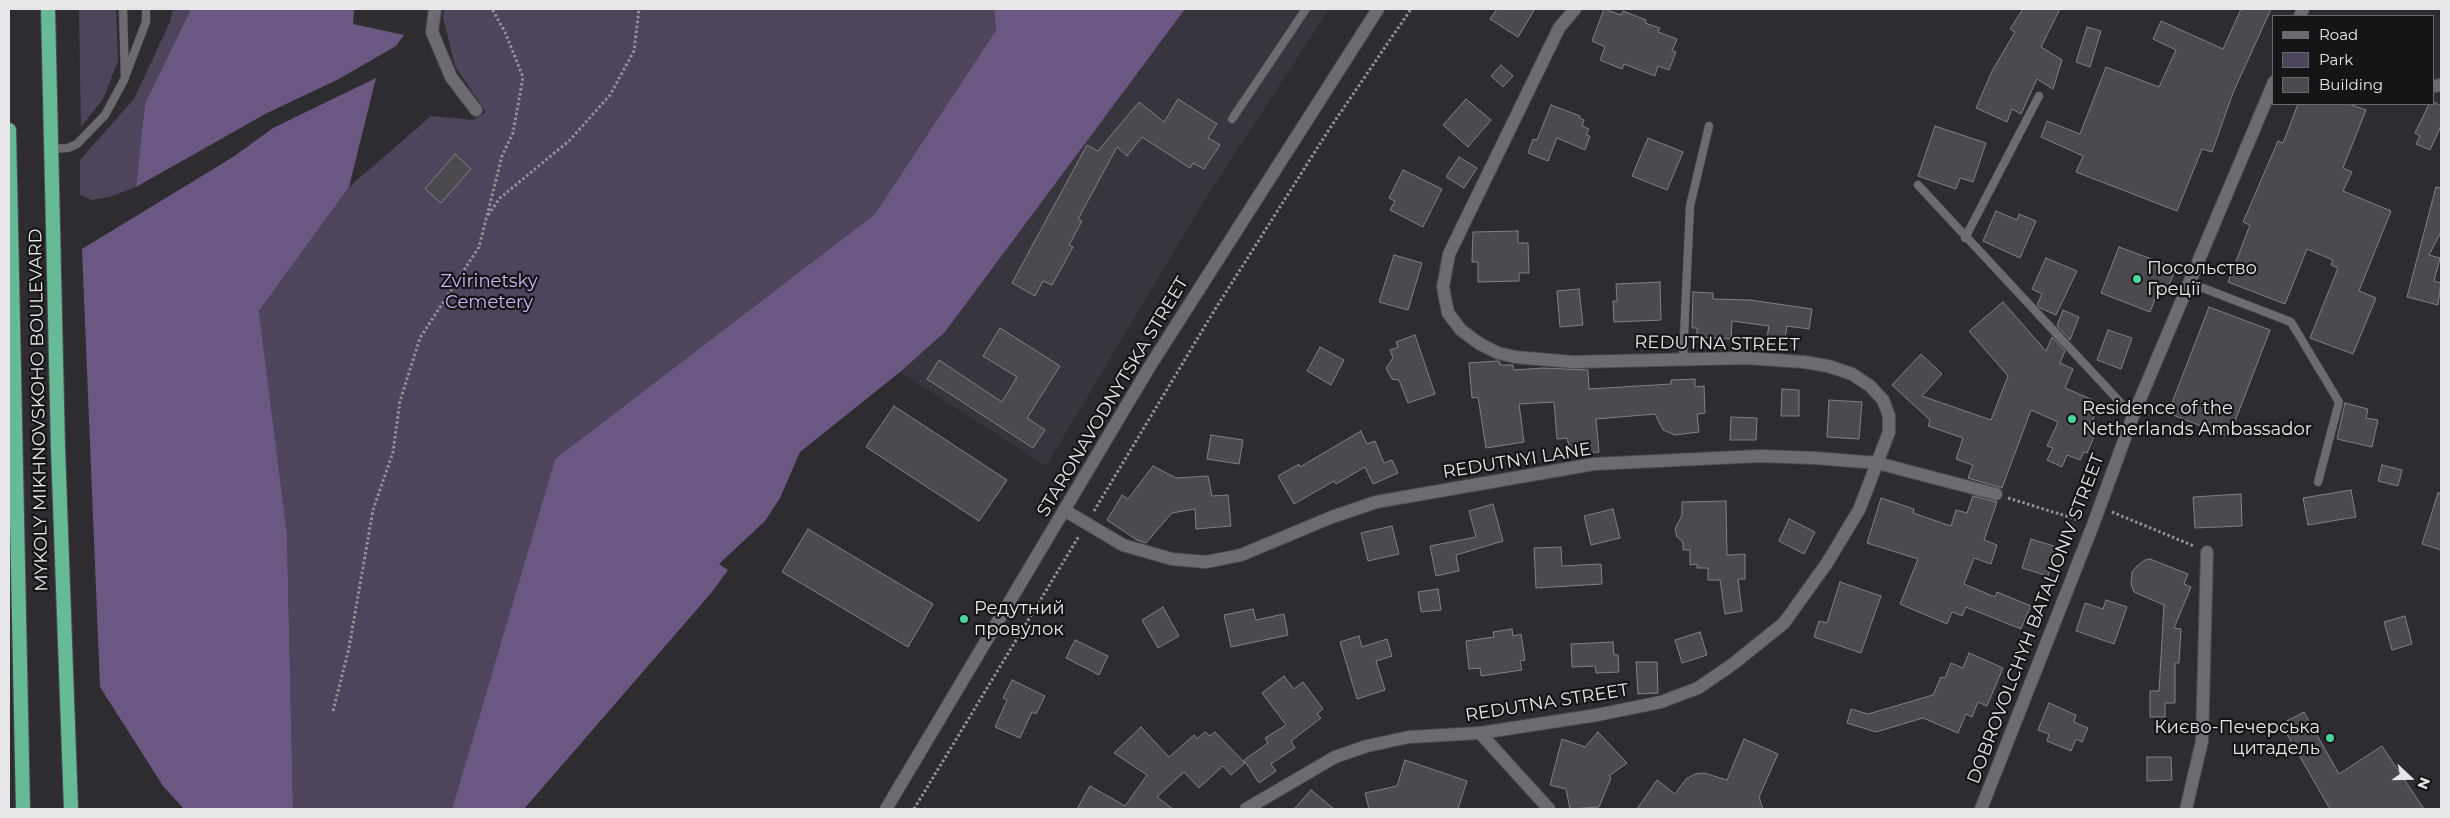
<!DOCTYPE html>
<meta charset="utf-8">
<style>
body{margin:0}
#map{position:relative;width:2450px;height:818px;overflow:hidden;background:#2e2c31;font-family:Montserrat,sans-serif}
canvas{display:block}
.frame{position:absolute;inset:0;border:10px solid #e7e6e9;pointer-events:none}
.legend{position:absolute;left:2272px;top:15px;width:162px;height:90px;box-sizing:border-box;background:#151417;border:1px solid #69686b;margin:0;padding:6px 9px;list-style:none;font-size:15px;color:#e7e6e9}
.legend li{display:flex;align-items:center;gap:10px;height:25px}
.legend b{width:25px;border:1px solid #69686b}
.north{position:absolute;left:2385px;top:753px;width:50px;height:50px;-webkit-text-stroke:4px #151417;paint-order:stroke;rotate:111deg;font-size:14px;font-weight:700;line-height:20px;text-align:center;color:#e7e6e9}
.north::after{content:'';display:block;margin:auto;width:18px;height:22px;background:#e7e6e9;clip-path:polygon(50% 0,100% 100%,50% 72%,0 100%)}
</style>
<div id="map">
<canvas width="2450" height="818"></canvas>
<div class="frame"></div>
<ul class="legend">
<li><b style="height:6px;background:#6d6b71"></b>Road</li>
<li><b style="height:14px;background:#4e445c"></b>Park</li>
<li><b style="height:14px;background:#4c494f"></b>Building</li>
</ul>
<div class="north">N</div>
</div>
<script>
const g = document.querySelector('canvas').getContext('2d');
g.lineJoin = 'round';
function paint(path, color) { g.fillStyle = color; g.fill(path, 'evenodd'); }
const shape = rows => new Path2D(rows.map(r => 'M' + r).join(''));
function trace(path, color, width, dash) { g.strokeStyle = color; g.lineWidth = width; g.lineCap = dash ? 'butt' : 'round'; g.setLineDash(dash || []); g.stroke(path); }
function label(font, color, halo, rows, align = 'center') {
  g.font = font + ' Montserrat,sans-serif'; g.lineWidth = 4.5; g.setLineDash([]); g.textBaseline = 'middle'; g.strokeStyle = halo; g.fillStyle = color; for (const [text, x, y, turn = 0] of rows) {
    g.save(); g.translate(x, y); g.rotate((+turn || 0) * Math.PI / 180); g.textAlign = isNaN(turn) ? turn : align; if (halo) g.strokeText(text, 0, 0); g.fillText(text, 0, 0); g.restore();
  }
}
const built = shape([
 [1185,9,1329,9,1204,201,1046,466,900,372,945,332]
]);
const green = shape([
 [79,9,116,9,118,61,103,99,81,127],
 [173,9,188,9,190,11,145,103,136,187,109,197,92,200,80,195,80,160,134,99,170,22],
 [444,9,994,9,996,30,875,214,555,459,452,809,293,809,287,534,259,311,349,187,431,116,473,120,486,112,455,66,443,17]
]);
const forest = shape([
 [188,9,354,9,353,24,404,35,396,46,337,80,267,113,136,187,145,103,190,11],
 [994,9,1185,9,945,332,900,372,800,452,780,498,765,521,719,564,728,570,712,592,524,809,452,809,555,459,875,214,996,30],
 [376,78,349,187,259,311,287,534,293,809,184,809,163,786,100,687,82,249,233,157,273,128]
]);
const building = shape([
 [1497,9,1535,9,1518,37,1490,19,1497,9],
 [1604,9,1621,15,1623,11,1646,20,1645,23,1660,28,1658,32,1677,39,1672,51,1676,52,1669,70,1658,66,1655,76,1624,64,1622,69,1600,60,1605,47,1592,41,1604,9],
 [2023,9,2060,9,2041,47,2062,60,2053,89,2037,79,2021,114,2012,109,2007,122,1976,108,1992,71,2015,32,2010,29,2023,9],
 [2241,9,2271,9,2233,93,2212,152,2202,149,2177,211,2076,172,2083,156,2041,137,2047,121,2080,134,2106,67,2159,87,2176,50,2153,39,2161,21,2223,49,2241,9],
 [2087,27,2101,31,2090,67,2076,62,2087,27],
 [1501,65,1513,76,1503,87,1491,76,1501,65],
 [1178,99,1217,124,1208,138,1220,145,1204,169,1193,163,1190,168,1142,137,1127,156,1117,147,1078,219,1082,221,1069,245,1073,247,1052,285,1043,281,1035,296,1012,283,1087,145,1098,151,1139,102,1164,122,1178,99],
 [1466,99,1491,120,1468,147,1443,125,1466,99],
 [2434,102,2441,106,2441,126,2430,150,2416,144,2420,136,2415,133,2429,104,2434,102],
 [2298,104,2349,104,2366,110,2343,168,2352,172,2343,191,2391,211,2359,291,2376,298,2353,354,2310,338,2338,268,2331,265,2333,260,2307,249,2285,304,2228,282,2250,225,2243,222,2278,141,2283,143,2298,104],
 [1551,105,1580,116,1579,118,1584,120,1582,126,1589,129,1586,135,1590,136,1585,150,1557,138,1548,161,1528,153,1533,139,1537,140,1551,105],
 [1935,126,1986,143,1973,182,1960,178,1956,189,1918,176,1935,126],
 [1648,138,1683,152,1667,190,1632,176,1648,138],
 [455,154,471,169,441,203,425,189,455,154],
 [1459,157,1477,168,1464,188,1446,177,1459,157],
 [1403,170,1442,189,1423,227,1390,210,1395,201,1389,198,1403,170],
 [2436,187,2441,188,2441,232,2429,255,2440,258,2434,281,2441,283,2438,305,2407,297,2436,187],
 [1996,211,2017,220,2019,214,2036,221,2020,258,1983,241,1996,211],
 [1518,231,1518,243,1528,243,1529,273,1519,273,1519,281,1478,282,1478,262,1472,262,1473,232,1518,231],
 [2119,247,2176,268,2165,295,2158,292,2150,312,2101,293,2119,247],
 [1394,255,1422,263,1408,310,1379,302,1394,255],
 [2046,258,2077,271,2056,315,2040,308,2037,305,2042,294,2032,289,2046,258],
 [1660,282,1661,320,1614,322,1613,301,1617,301,1616,284,1660,282],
 [1579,289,1583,325,1560,327,1557,291,1579,289],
 [1693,292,1713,293,1713,299,1750,300,1812,309,1809,329,1787,326,1785,339,1767,337,1769,326,1732,321,1731,339,1697,337,1697,328,1692,328,1693,292],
 [2003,302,2046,351,2052,337,2065,351,2060,363,2073,369,2065,388,2093,400,2089,409,2096,412,2092,422,2099,425,2087,453,2084,452,2080,460,2067,455,2062,467,2047,460,2053,448,2047,446,2058,422,2031,410,2002,488,1968,478,1973,465,1956,459,1963,438,1928,426,1930,420,1892,385,1921,354,1942,374,1922,396,1991,420,2008,376,1969,331,2003,302],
 [2209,307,2270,330,2229,437,2168,413,2209,307],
 [2063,310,2079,317,2070,340,2057,326,2063,310],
 [1000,328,1060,366,1027,418,1045,430,1033,448,927,379,939,360,1002,402,1017,377,983,356,1000,328],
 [2108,330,2132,338,2121,369,2097,360,2108,330],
 [1415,335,1435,394,1408,403,1399,380,1392,379,1386,368,1393,358,1390,350,1398,347,1396,342,1415,335],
 [1320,347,1344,360,1331,385,1307,371,1320,347],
 [1497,361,1500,362,1500,365,1513,365,1514,370,1543,368,1588,370,1589,389,1671,384,1671,380,1695,379,1695,387,1704,386,1705,413,1697,414,1699,432,1675,435,1663,430,1655,414,1596,419,1599,452,1571,454,1567,438,1557,439,1554,402,1519,404,1524,442,1486,448,1478,397,1472,398,1469,363,1497,361],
 [1782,389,1799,390,1799,416,1781,416,1782,389],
 [1829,400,1862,402,1859,439,1827,437,1829,400],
 [2345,403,2368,409,2366,418,2378,420,2372,447,2337,439,2345,403],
 [894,406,1007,480,979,521,866,447,894,406],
 [1731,417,1757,418,1756,440,1730,440,1731,417],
 [1361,431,1367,444,1375,441,1384,463,1392,460,1398,473,1373,484,1365,467,1336,484,1334,481,1294,504,1278,476,1299,464,1300,467,1361,431],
 [1211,435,1243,440,1239,464,1207,459,1211,435],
 [2382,465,2402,470,2398,486,2378,481,2382,465],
 [1153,466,1176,478,1208,476,1212,496,1228,495,1231,526,1196,529,1195,509,1172,513,1146,543,1137,540,1107,520,1122,495,1128,499,1153,466],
 [2351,490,2356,517,2308,525,2303,498,2351,490],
 [2438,493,2441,493,2441,550,2422,544,2438,493],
 [2241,494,2242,526,2195,528,2193,497,2241,494],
 [1973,496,1997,502,1984,540,1997,545,1991,564,1974,558,1964,584,1995,597,1997,592,2031,606,2021,629,1966,607,1962,616,1952,612,1947,624,1900,604,1918,559,1867,543,1881,498,1914,509,1913,513,1951,526,1956,510,1967,513,1973,496],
 [1726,501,1727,555,1745,554,1745,579,1738,579,1742,611,1725,614,1720,580,1708,580,1708,568,1697,568,1697,564,1690,565,1690,550,1683,550,1683,542,1677,537,1675,529,1682,515,1682,502,1726,501],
 [1493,504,1503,541,1456,555,1459,571,1436,576,1430,546,1476,537,1469,511,1493,504],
 [1613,509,1620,538,1591,545,1584,516,1613,509],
 [1789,519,1815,532,1804,554,1779,541,1789,519],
 [1392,526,1399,554,1368,561,1361,533,1392,526],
 [808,529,933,604,908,647,782,572,808,529],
 [2031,539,2057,547,2048,576,2022,568,2031,539],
 [1561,547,1562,566,1601,564,1602,584,1536,588,1534,548,1561,547],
 [2150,559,2188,574,2184,584,2191,587,2174,628,2181,629,2179,663,2175,663,2175,703,2165,703,2165,717,2150,717,2150,691,2159,691,2164,605,2134,592,2131,584,2132,572,2136,567,2145,560,2150,559],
 [1840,582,1881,596,1861,653,1814,637,1819,621,1827,623,1840,582],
 [1438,589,1441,610,1421,612,1418,592,1438,589],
 [2106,600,2127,607,2114,644,2076,631,2085,603,2103,609,2106,600],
 [1163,607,1179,636,1158,648,1142,620,1163,607],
 [1253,609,1256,620,1284,614,1288,635,1231,647,1224,615,1253,609],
 [2405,616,2412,644,2392,650,2384,622,2405,616],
 [1512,629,1513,636,1521,634,1525,660,1520,661,1522,670,1481,676,1480,668,1469,669,1466,641,1494,637,1493,632,1512,629],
 [1700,632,1707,655,1682,663,1675,640,1700,632],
 [1359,636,1362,647,1387,639,1392,656,1376,661,1385,690,1357,699,1340,642,1359,636],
 [1075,640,1108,656,1099,675,1066,658,1075,640],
 [1613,642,1614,655,1618,655,1619,672,1596,673,1595,666,1572,667,1571,644,1613,642],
 [1969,653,2003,668,1987,706,1978,702,1972,717,1966,714,1958,733,1923,718,1876,732,1847,723,1851,709,1868,714,1933,695,1941,677,1945,678,1951,663,1963,668,1969,653],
 [1636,662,1657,662,1658,693,1638,694,1636,662],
 [1284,676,1294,689,1303,682,1323,709,1317,714,1321,718,1291,741,1295,748,1271,764,1276,771,1259,783,1244,760,1268,743,1265,738,1286,725,1262,693,1284,676],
 [1012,680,1045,696,1036,714,1032,712,1020,738,995,727,1007,700,1003,698,1012,680],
 [2049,703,2076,715,2074,722,2088,728,2082,742,2076,739,2071,751,2047,741,2049,734,2038,730,2049,703],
 [2304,712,2339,774,2382,746,2424,809,2330,809,2281,724,2304,712],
 [1141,727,1169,757,1194,735,1197,739,1205,732,1210,736,1215,732,1245,763,1231,775,1223,766,1199,788,1184,772,1157,797,1173,809,1077,809,1090,786,1125,806,1147,775,1114,753,1141,727],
 [1598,732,1627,763,1609,776,1611,778,1599,807,1570,809,1566,789,1550,785,1562,739,1585,747,1598,732],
 [1744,739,1778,754,1759,797,1763,809,1637,809,1657,780,1675,794,1686,779,1695,774,1704,773,1727,780,1744,739],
 [2147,757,2171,757,2172,780,2147,781,2147,757],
 [1405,760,1467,781,1458,809,1369,809,1365,793,1397,786,1405,760],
 [1311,790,1334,809,1294,809,1311,790]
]);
const path = shape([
 [488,215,500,198,570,140,610,95,634,51,639,9],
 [2008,498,2079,520],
 [1094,511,1214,311,1330,128,1411,9],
 [2112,512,2194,546],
 [333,711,349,648,373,510,393,452,400,401,420,338,479,247,502,156,513,133,523,77,505,32,492,9],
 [914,809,1079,536]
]);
const service = shape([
 [126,74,146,22,146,9],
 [1232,119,1306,9],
 [52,149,68,148,77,144,105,115,125,78,123,9],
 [1918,185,2133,416],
 [1965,238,2039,96],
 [2190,283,2291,322,2339,402,2318,482],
 [1683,358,1690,206,1709,126]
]);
const minor = shape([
 [435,9,432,32,451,77,476,110],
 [2300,16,2303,9],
 [2434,86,2441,85],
 [1064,510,1123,545,1172,559,1206,562,1241,555,1332,517,1376,502,1594,464,1760,456,1815,458,1877,463,1996,494],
 [1480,733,1549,809],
 [1246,809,1335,757,1367,746,1409,737,1480,733,1597,715,1661,702,1698,688,1733,664,1784,623,1827,563,1859,510,1889,432,1889,416,1883,400,1870,386,1852,374,1828,366,1804,362,1746,358,1573,362,1515,357,1498,353,1480,344,1461,330,1448,313,1443,287,1449,254,1559,28,1575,9],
 [1981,809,2093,525,2133,416,2274,82],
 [2186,809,2202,741,2207,552]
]);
const secondary = shape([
 [886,809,1150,366,1378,9]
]);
const trunk = shape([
 [48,9,58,448,71,809],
 [9,130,23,809]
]);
const markers = [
 [2137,279,5,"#4bd49b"],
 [2072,419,5,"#4bd49b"],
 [964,619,5,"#4bd49b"],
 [2330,738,5,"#4bd49b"]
];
const poiNames = [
 ["Посольство",2147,269],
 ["Греції",2147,290],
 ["Residence of the",2082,409],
 ["Netherlands Ambassador",2082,430],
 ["Редутний",974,609],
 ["провулок",974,630],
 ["Києво-Печерська",2320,728,"right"],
 ["цитадель",2320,749,"right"]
];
const parkNames = [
 ["Zvirinetsky",489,282],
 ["Cemetery",489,303]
];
const streetNames = [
 ["REDUTNA STREET",1717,344,1],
 ["STARONAVODNYTSKA STREET",1113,397,-59],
 ["MYKOLY MIKHNOVSKOHO BOULEVARD",39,410,-91],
 ["REDUTNYI LANE",1517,461,-9],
 ["DOBROVOLCHYH BATALIONIV STREET",2036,619,-69],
 ["REDUTNA STREET",1547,703,-9]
];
paint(built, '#39353f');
paint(green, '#4e445c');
paint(forest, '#6a5882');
paint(building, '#4c494f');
trace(building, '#828086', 1);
trace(service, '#4c4b4e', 9);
trace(minor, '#4c4b4e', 14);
trace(secondary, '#4c4b4e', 14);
trace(trunk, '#4c4b4e', 16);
trace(path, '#939296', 3, [2.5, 2.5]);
trace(service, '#6d6b71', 8);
trace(minor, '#6d6b71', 12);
trace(secondary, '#6d6b71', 12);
trace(trunk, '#66bb96', 14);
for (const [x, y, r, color] of markers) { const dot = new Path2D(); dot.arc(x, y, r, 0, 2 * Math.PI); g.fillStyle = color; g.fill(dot); trace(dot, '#151417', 2); }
label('18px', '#e7e6e9', '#151417', poiNames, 'left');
label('18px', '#d0b3f7', '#151417', parkNames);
label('18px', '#e7e6e9', '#151417', streetNames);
</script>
